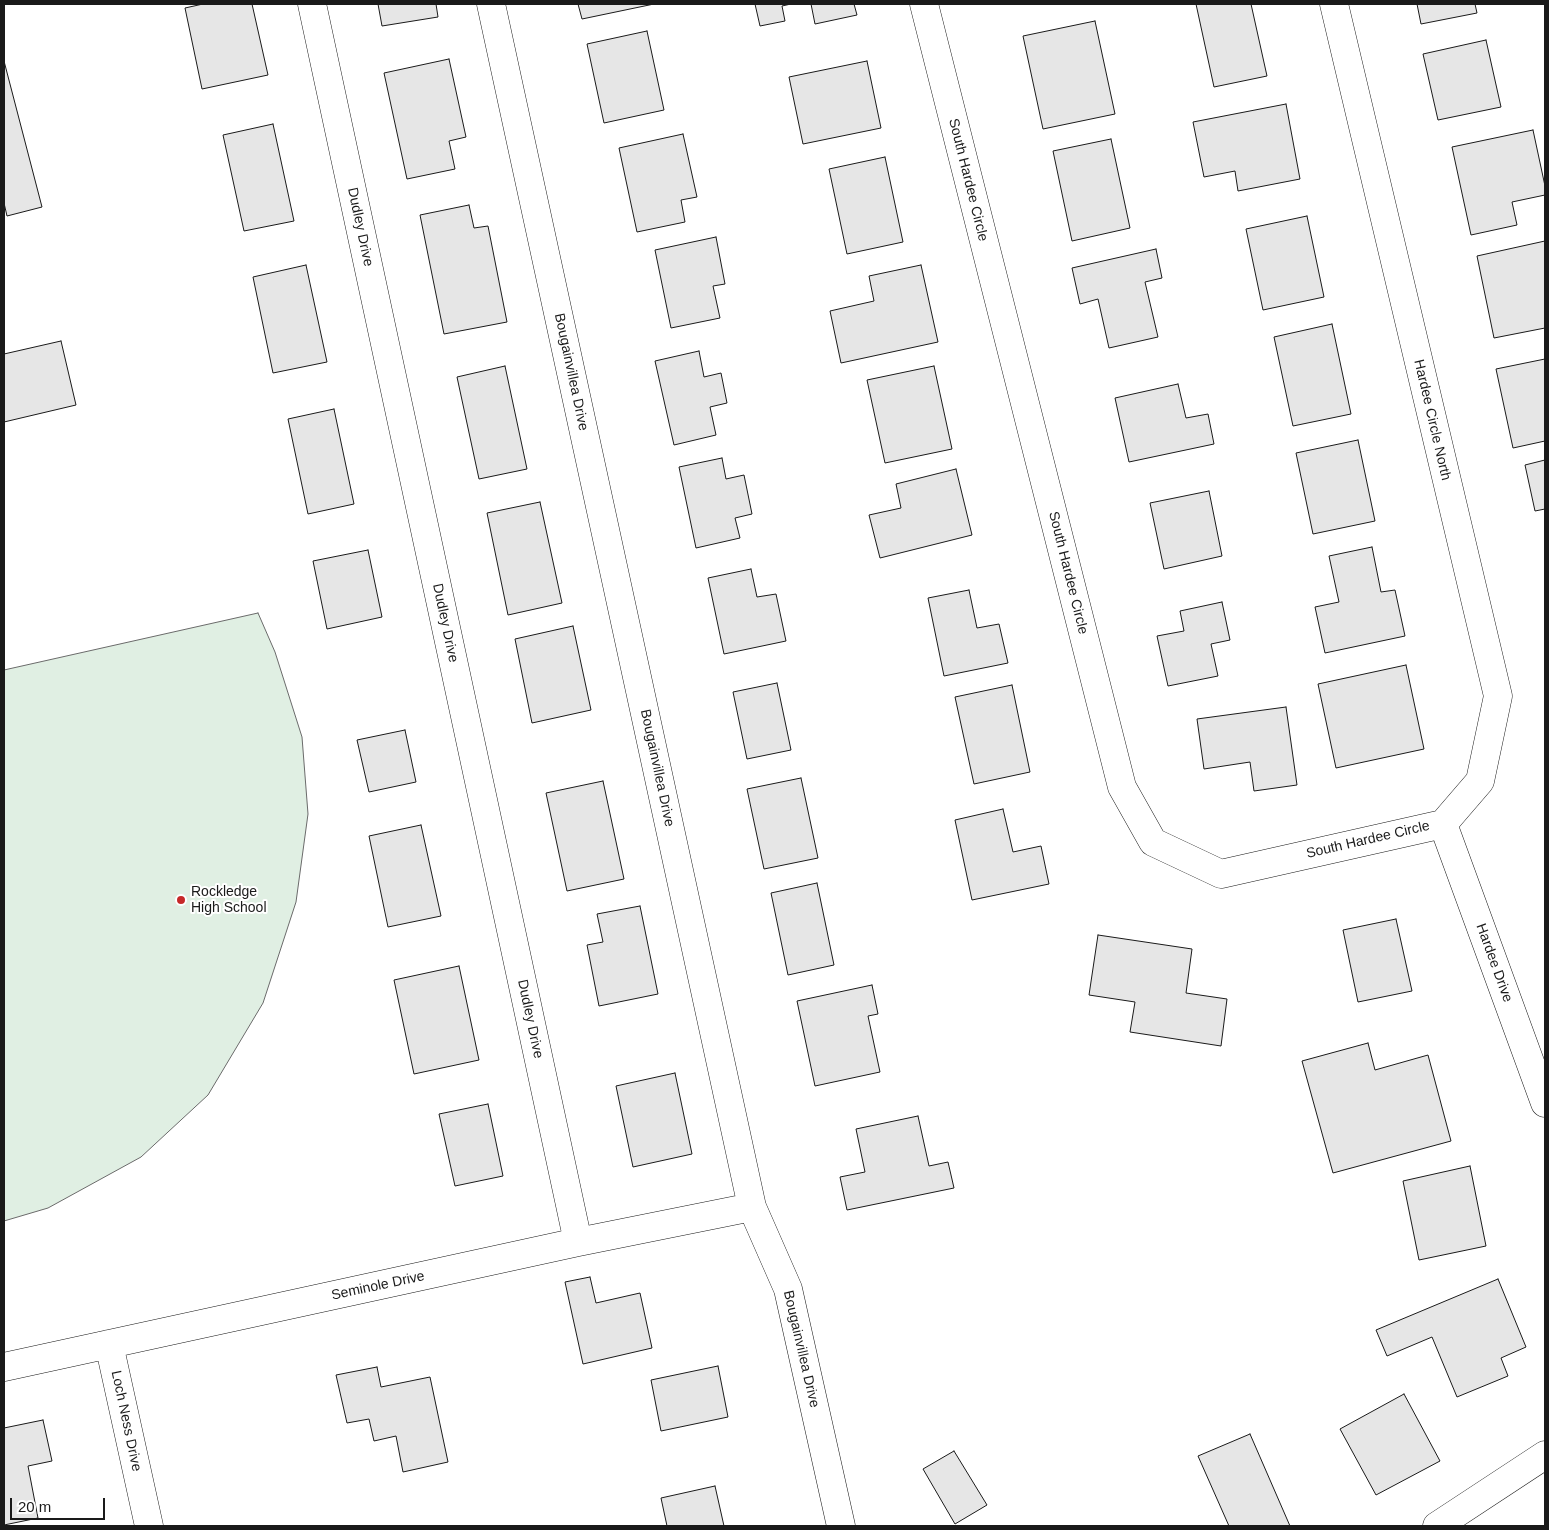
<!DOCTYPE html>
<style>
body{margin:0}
#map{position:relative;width:1549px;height:1530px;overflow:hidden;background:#fff;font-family:Helvetica,sans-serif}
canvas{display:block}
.frame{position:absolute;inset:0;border:5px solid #1a1a1a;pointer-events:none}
.scale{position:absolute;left:10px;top:1498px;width:95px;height:22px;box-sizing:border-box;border:2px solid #1a1a1a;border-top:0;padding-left:6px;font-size:15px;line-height:18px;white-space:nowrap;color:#1a1a1a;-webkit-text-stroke:4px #fff;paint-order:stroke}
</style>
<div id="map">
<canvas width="1549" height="1530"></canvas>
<div class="frame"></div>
<div class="scale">20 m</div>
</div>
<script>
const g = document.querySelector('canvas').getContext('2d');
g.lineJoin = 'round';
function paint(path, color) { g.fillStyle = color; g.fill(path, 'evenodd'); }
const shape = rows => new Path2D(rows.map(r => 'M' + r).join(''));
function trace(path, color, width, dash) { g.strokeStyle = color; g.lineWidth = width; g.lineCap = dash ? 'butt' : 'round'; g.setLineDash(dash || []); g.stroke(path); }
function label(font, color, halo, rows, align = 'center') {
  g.font = font + ' Helvetica,sans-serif'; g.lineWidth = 4; g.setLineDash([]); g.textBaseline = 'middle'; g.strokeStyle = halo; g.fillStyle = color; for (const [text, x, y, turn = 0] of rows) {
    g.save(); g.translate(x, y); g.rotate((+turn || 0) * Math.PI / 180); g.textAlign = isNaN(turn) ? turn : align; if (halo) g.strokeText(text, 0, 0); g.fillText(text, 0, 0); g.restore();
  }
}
const green = shape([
 [258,613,275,652,302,737,308,814,296,902,263,1003,208,1095,141,1157,48,1208,4,1221,4,670,258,613]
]);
const building = shape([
 [203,4,252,4,268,75,202,89,185,8,203,4],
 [378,4,436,4,438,17,382,26,378,4],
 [578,4,654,4,582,19,578,4],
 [755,4,791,4,782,6,785,21,760,26,755,4],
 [811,4,854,4,857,15,815,24,811,4],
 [1196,4,1251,4,1267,76,1214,87,1196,4],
 [1417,4,1475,4,1477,13,1421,24,1417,4],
 [1095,21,1115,114,1043,129,1023,36,1095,21],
 [647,31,664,110,604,123,587,44,647,31],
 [1486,40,1501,107,1438,120,1423,54,1486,40],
 [449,59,466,137,449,141,455,169,407,179,384,73,449,59],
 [4,61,42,207,7,216,4,203,4,61],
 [867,61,881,128,803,144,789,77,867,61],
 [1286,104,1300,179,1238,191,1235,171,1204,177,1193,122,1286,104],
 [273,124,294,221,244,231,223,135,273,124],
 [1533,130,1545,186,1545,195,1512,202,1517,225,1471,235,1452,147,1533,130],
 [683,134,697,197,681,200,685,222,637,232,619,148,683,134],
 [1111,139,1130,228,1072,241,1053,151,1111,139],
 [885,157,903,242,847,254,829,169,885,157],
 [469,205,474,228,488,226,507,322,444,334,420,215,469,205],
 [1307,216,1324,297,1263,310,1246,229,1307,216],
 [716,237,725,284,713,286,720,318,671,328,655,250,716,237],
 [1545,241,1545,328,1494,338,1477,256,1545,241],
 [1156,249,1162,278,1145,282,1158,337,1109,348,1098,299,1080,304,1072,268,1156,249],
 [306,265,327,362,273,373,253,277,306,265],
 [921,265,938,342,841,363,830,311,874,301,869,276,921,265],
 [1332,324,1351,414,1293,426,1274,337,1332,324],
 [61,341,76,405,4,422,4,354,61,341],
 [699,351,704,377,721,373,727,403,710,407,716,435,674,445,655,361,699,351],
 [1545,359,1545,441,1513,448,1496,369,1545,359],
 [505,366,527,469,479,479,457,377,505,366],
 [934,366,952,449,885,463,867,380,934,366],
 [1178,384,1186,418,1208,414,1214,444,1129,462,1115,398,1178,384],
 [334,409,354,504,308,514,288,419,334,409],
 [1358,440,1375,521,1313,534,1296,453,1358,440],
 [722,458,726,479,744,475,752,514,735,518,740,538,696,548,679,467,722,458],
 [1545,460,1545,509,1535,511,1525,465,1545,460],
 [956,469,972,535,880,558,869,515,901,508,896,484,956,469],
 [1209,491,1222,556,1164,569,1150,503,1209,491],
 [540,502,562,603,508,615,487,513,540,502],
 [1372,547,1381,592,1395,590,1405,636,1325,653,1315,607,1339,602,1329,556,1372,547],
 [368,550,382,617,327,629,313,561,368,550],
 [751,569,757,597,776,594,786,641,724,654,708,578,751,569],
 [969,590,977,628,999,624,1008,663,944,676,928,598,969,590],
 [1222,602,1230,640,1211,644,1218,676,1168,686,1157,636,1184,631,1180,611,1222,602],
 [573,626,591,710,532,723,515,639,573,626],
 [1406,665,1424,749,1336,768,1318,684,1406,665],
 [777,683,791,750,747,759,733,692,777,683],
 [1012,685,1030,772,974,784,955,697,1012,685],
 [1286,707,1297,785,1254,791,1250,762,1204,769,1197,719,1286,707],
 [405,730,416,782,369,792,357,740,405,730],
 [801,778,818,858,764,869,747,789,801,778],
 [603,781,624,879,567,891,546,793,603,781],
 [1003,809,1013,852,1041,846,1049,884,972,900,955,820,1003,809],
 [421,825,441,916,388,927,369,836,421,825],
 [817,883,834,965,788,975,771,893,817,883],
 [640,906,658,994,599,1006,587,945,603,942,597,914,640,906],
 [1396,919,1412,991,1358,1002,1343,930,1396,919],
 [1098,935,1192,949,1186,993,1227,999,1221,1046,1130,1032,1135,1002,1089,995,1098,935],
 [459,966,479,1060,414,1074,394,980,459,966],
 [872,985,878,1014,868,1016,880,1072,815,1086,797,1001,872,985],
 [1368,1043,1375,1070,1428,1055,1451,1141,1333,1173,1302,1061,1368,1043],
 [675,1073,692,1154,633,1167,616,1086,675,1073],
 [488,1104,503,1176,455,1186,439,1114,488,1104],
 [918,1116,929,1166,948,1162,954,1188,847,1210,840,1177,865,1172,856,1129,918,1116],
 [1470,1166,1486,1246,1419,1260,1403,1181,1470,1166],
 [590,1277,596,1303,640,1293,652,1348,583,1364,565,1282,590,1277],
 [1498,1279,1526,1347,1501,1358,1508,1376,1457,1397,1432,1337,1387,1356,1376,1330,1498,1279],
 [718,1366,728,1417,661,1431,651,1380,718,1366],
 [377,1367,381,1387,430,1377,448,1462,403,1472,396,1436,374,1441,369,1419,347,1423,336,1375,377,1367],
 [1404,1394,1440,1461,1376,1495,1340,1429,1404,1394],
 [43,1420,52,1461,28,1466,38,1518,4,1525,4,1428,43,1420],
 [1250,1434,1290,1526,1229,1526,1198,1456,1250,1434],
 [954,1451,987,1505,955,1524,923,1469,954,1451],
 [715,1486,724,1526,667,1526,661,1498,715,1486]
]);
const minor = shape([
 [312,4,578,1242],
 [491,4,752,1207,788,1289,841,1526],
 [924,4,1122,787,1153,842,1221,874,1443,824],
 [1334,4,1498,696,1480,781,1443,824],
 [1443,824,1545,1103],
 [109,1344,149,1526],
 [4,1367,578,1242,752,1207],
 [1437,1526,1545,1455]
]);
const markers = [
 [181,900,5,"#c62828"]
];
const streetNames = [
 ["South Hardee Circle",968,180,76],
 ["Dudley Drive",360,227,78],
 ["Bougainvillea Drive",571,372,78],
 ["Hardee Circle North",1432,420,77],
 ["South Hardee Circle",1068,573,76],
 ["Dudley Drive",445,623,78],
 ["Bougainvillea Drive",657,768,78],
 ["South Hardee Circle",1368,840,-13],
 ["Hardee Drive",1494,963,70],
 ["Dudley Drive",530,1019,78],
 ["Seminole Drive",378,1286,-12],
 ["Bougainvillea Drive",801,1349,77],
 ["Loch Ness Drive",126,1421,78]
];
const poiNames = [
 ["Rockledge",191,892],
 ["High School",191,908]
];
paint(green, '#e0efe3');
trace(green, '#6a6a6a', 1);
paint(building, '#e6e6e6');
trace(building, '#1a1a1a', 1);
trace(minor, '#1a1a1a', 29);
trace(minor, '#fff', 28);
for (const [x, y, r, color] of markers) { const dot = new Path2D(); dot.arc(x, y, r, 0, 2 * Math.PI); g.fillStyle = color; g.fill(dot); trace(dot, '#fff', 2); }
label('14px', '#1a1a1a', '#fff', streetNames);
label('14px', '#1a1a1a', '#fff', poiNames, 'left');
</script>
